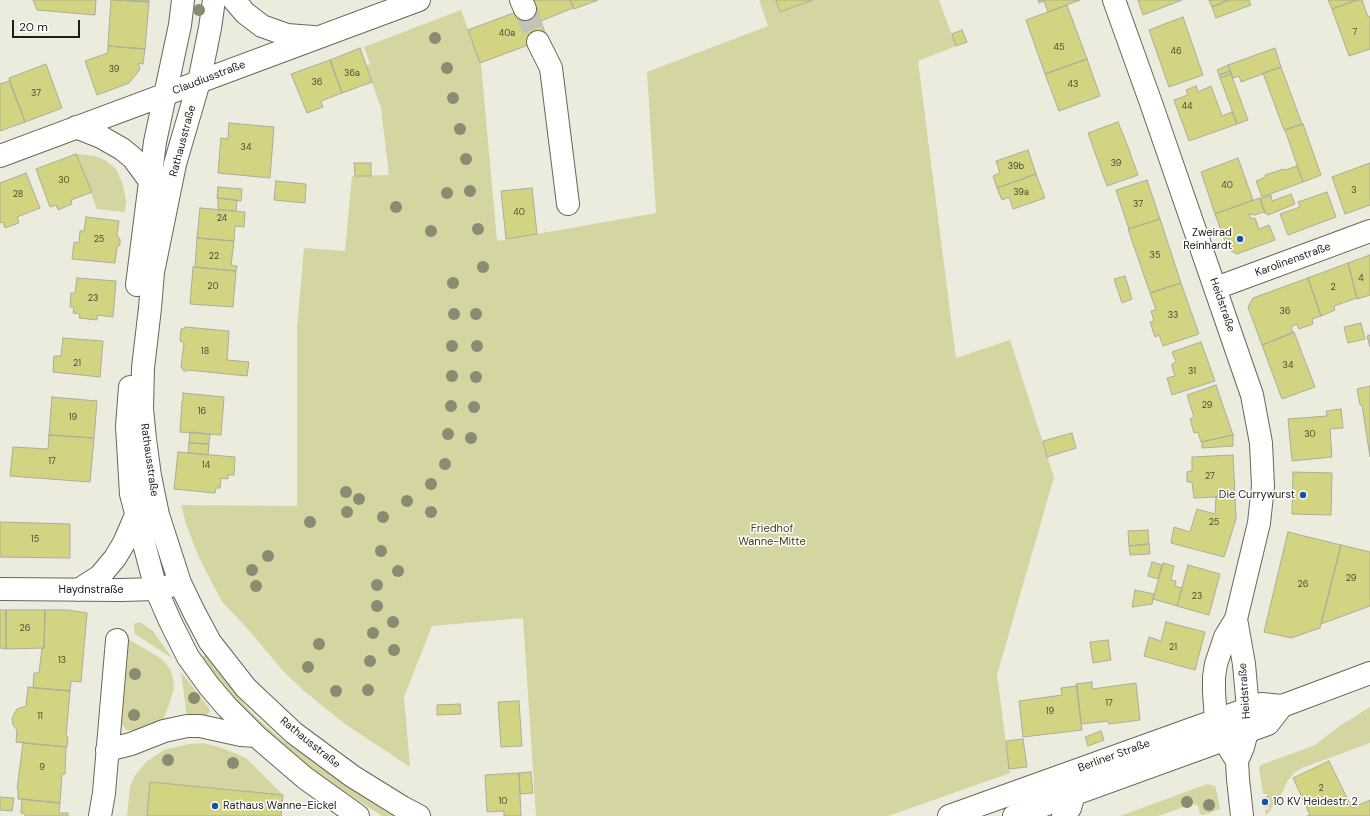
<!DOCTYPE html>
<meta charset="utf-8">
<style>
body{margin:0}
#map{position:relative;width:1370px;height:816px;overflow:hidden;background:#ebecdd;font-family:"DM Sans",sans-serif}
canvas{display:block}
.scale{position:absolute;left:12px;top:20px;width:68px;height:18px;box-sizing:border-box;border:2px solid #1d1e18;border-top:0;padding-left:5px;font-size:12px;line-height:14px;white-space:nowrap;color:#1d1e18;-webkit-text-stroke:3px #fff;paint-order:stroke}
</style>
<div id="map">
<canvas width="1370" height="816"></canvas>
<div class="scale">20 m</div>
</div>
<script>
const g = document.querySelector('canvas').getContext('2d');
g.lineJoin = 'round';
function paint(path, color) { g.fillStyle = color; g.fill(path, 'evenodd'); }
const shape = rows => new Path2D(rows.map(r => 'M' + r).join(''));
function trace(path, color, width, dash) { g.strokeStyle = color; g.lineWidth = width; g.lineCap = dash ? 'butt' : 'round'; g.setLineDash(dash || []); g.stroke(path); }
function label(font, color, halo, rows, align = 'center') {
  g.font = font + ' "DM Sans",sans-serif'; g.lineWidth = 3; g.setLineDash([]); g.textBaseline = 'middle'; g.strokeStyle = halo; g.fillStyle = color; for (const [text, x, y, turn = 0] of rows) {
    g.save(); g.translate(x, y); g.rotate((+turn || 0) * Math.PI / 180); g.textAlign = isNaN(turn) ? turn : align; if (halo) g.strokeText(text, 0, 0); g.fillText(text, 0, 0); g.restore();
  }
}
const green = shape([
 [759,0,939,0,956,46,918,61,956,358,1010,340,1054,477,997,675,1010,773,888,816,536,816,523,618,432,626,404,697,410,767,345,724,304,691,284,672,247,628,223,603,210,579,198,555,187,527,181,505,297,506,297,327,304,248,345,251,352,176,389,175,381,108,366,66,370,64,364,47,461,10,481,64,497,241,656,213,647,72,768,26],
 [76,154,95,156,105,160,116,169,123,185,126,201,125,212,97,209],
 [140,622,153,631,172,658,135,634,134,629,134,624],
 [128,639,162,659,170,669,173,678,174,688,169,705,162,722,137,731,127,730,121,724],
 [205,655,244,704,259,720,285,742,344,785,397,816,382,816,320,776,259,725,235,701,200,659],
 [181,672,209,708,210,712,205,716,187,717],
 [1370,707,1370,743,1302,768,1295,772,1288,780,1281,795,1266,816,1265,810,1269,809,1267,794,1263,794,1259,768,1261,765,1315,745,1341,725],
 [204,743,222,748,246,758,283,795,150,782,147,816,127,816,130,787,134,777,146,762,164,750,189,744],
 [1207,784,1215,786,1217,793,1220,809,1210,813,1203,815,1200,814,1198,806,1193,804,1158,816,1120,816]
]);
const building = shape([
 [33,0,96,0,95,15,37,10,33,0],
 [111,0,149,2,145,49,108,46,111,0],
 [127,0,149,0,149,2,127,0],
 [533,0,570,0,573,8,541,21,533,0],
 [570,0,598,0,574,9,570,0],
 [776,0,813,0,780,12,776,0],
 [1038,0,1080,0,1048,12,1044,1,1039,3,1038,0],
 [1138,0,1182,0,1143,15,1138,0],
 [1209,0,1229,0,1212,7,1209,0],
 [1229,0,1249,0,1251,5,1216,18,1212,7,1229,0],
 [1328,0,1357,0,1332,9,1328,0],
 [1357,0,1362,0,1368,17,1370,16,1370,49,1349,56,1332,9,1357,0],
 [535,5,547,38,480,63,468,30,535,5],
 [1067,5,1087,59,1045,74,1026,20,1067,5],
 [1183,17,1203,75,1169,87,1149,30,1183,17],
 [962,30,967,42,956,46,952,34,962,30],
 [108,46,145,49,143,64,138,63,140,69,138,72,129,83,97,95,85,61,108,53,108,46],
 [360,48,372,82,342,93,330,60,360,48],
 [1275,48,1281,67,1241,82,1239,76,1233,78,1228,65,1275,48],
 [1087,59,1100,96,1059,111,1045,74,1087,59],
 [330,60,342,93,321,101,323,107,307,113,291,74,330,60],
 [46,64,62,108,25,122,9,78,46,64],
 [1228,65,1230,71,1219,75,1217,70,1228,65],
 [1281,67,1302,124,1284,130,1263,73,1281,67],
 [1230,71,1231,74,1220,78,1219,75,1230,71],
 [1231,74,1248,120,1237,124,1220,78,1231,74],
 [9,81,25,122,0,131,0,84,9,81],
 [1196,86,1198,92,1211,86,1222,116,1232,112,1237,124,1189,141,1174,100,1188,95,1186,90,1196,86],
 [1118,122,1130,152,1130,153,1138,175,1107,186,1088,133,1118,122],
 [229,123,274,127,270,178,218,173,221,138,228,139,229,123],
 [1303,124,1321,175,1303,182,1285,130,1303,124],
 [1028,150,1036,174,997,188,993,176,1000,173,996,161,1028,150],
 [76,154,92,192,71,200,72,204,58,210,56,205,50,207,36,169,76,154],
 [1238,158,1253,200,1215,214,1201,172,1238,158],
 [354,163,371,163,371,176,355,176,354,163],
 [1370,163,1370,205,1345,214,1332,177,1370,163],
 [1297,166,1303,182,1262,197,1256,181,1266,177,1265,175,1284,169,1285,170,1297,166],
 [26,173,40,208,17,217,19,223,5,228,3,222,0,223,0,183,26,173],
 [1036,174,1045,198,1013,209,1009,197,1002,200,997,188,1036,174],
 [1147,180,1160,219,1129,229,1116,190,1147,180],
 [276,181,306,184,305,203,274,200,276,181],
 [218,187,242,189,241,201,217,198,218,187],
 [532,188,537,234,506,239,501,191,532,188],
 [1327,192,1336,217,1288,235,1280,214,1300,207,1298,202,1327,192],
 [1291,194,1295,204,1268,215,1265,213,1260,199,1271,195,1272,201,1291,194],
 [218,198,237,200,236,211,218,210,218,198],
 [1260,198,1265,213,1263,212,1255,215,1249,214,1251,219,1255,218,1259,229,1269,225,1275,240,1237,254,1228,249,1215,214,1260,198],
 [200,208,245,212,244,227,235,226,234,241,197,238,200,208],
 [86,217,119,221,117,234,118,237,120,239,120,245,117,247,115,263,72,259,74,242,79,243,80,231,84,231,86,217],
 [1160,219,1181,283,1150,293,1128,229,1160,219],
 [197,238,234,241,231,265,237,266,236,271,195,267,197,238],
 [1370,255,1370,295,1357,299,1348,263,1370,255],
 [1348,263,1357,298,1334,306,1335,310,1321,316,1308,278,1348,263],
 [193,267,236,271,233,307,190,304,193,267],
 [1125,276,1132,299,1122,303,1114,279,1125,276],
 [77,278,116,281,113,317,97,315,97,320,79,318,80,314,73,313,74,307,70,307,71,293,75,293,77,278],
 [1308,278,1321,316,1312,319,1313,324,1299,329,1297,324,1291,327,1293,333,1262,345,1248,307,1253,298,1308,278],
 [1181,283,1199,334,1163,346,1159,335,1155,337,1150,322,1154,321,1151,311,1156,310,1150,293,1181,283],
 [1361,323,1365,339,1348,343,1344,327,1361,323],
 [185,327,229,331,227,360,249,362,247,376,188,370,187,371,184,371,181,367,184,343,183,342,180,341,181,329,185,329,185,327],
 [1294,332,1315,387,1282,399,1262,345,1294,332],
 [1370,335,1370,347,1367,336,1370,335],
 [63,338,103,341,100,377,53,372,54,356,61,356,63,338],
 [1201,342,1215,381,1172,395,1167,378,1175,376,1172,366,1172,364,1176,362,1172,352,1201,342],
 [1216,385,1233,435,1201,442,1198,432,1194,433,1190,419,1194,417,1187,395,1216,385],
 [1370,386,1370,457,1362,405,1360,405,1357,389,1370,386],
 [183,393,224,397,221,435,180,432,182,401,183,401,183,393],
 [52,397,97,401,94,438,49,435,52,397],
 [1341,409,1343,428,1330,429,1332,457,1292,461,1288,419,1327,416,1326,411,1341,409],
 [190,432,210,434,209,444,189,443,190,432],
 [1072,433,1076,448,1047,457,1043,441,1072,433],
 [49,435,94,438,90,482,10,476,13,447,48,449,49,435],
 [1233,435,1233,446,1202,448,1202,442,1233,435],
 [189,443,209,444,208,455,188,453,189,443],
 [178,452,235,457,234,475,228,475,228,479,221,478,220,488,216,488,215,493,174,489,178,452],
 [1233,455,1235,495,1216,497,1194,498,1192,482,1187,482,1187,472,1192,471,1192,457,1233,455],
 [1293,472,1332,473,1331,515,1292,514,1293,472],
 [1235,495,1236,519,1224,557,1171,543,1174,527,1190,532,1197,509,1215,514,1216,497,1235,495],
 [0,522,70,524,70,558,0,557,0,522],
 [1148,530,1149,544,1129,546,1128,531,1148,530],
 [1288,532,1341,545,1320,628,1291,638,1264,632,1288,532],
 [1149,544,1150,554,1130,555,1129,546,1149,544],
 [1341,545,1370,552,1370,606,1321,624,1341,545],
 [1152,562,1162,565,1158,579,1148,576,1152,562],
 [1163,563,1174,566,1171,580,1176,581,1175,586,1182,588,1177,606,1153,599,1163,563],
 [1188,565,1220,574,1209,615,1177,606,1188,565],
 [1135,590,1154,594,1152,604,1132,607,1135,590],
 [0,610,6,610,6,649,0,648,0,610],
 [6,610,45,610,44,648,6,649,6,610],
 [45,610,68,610,87,613,81,682,71,681,70,691,33,688,34,673,39,673,42,648,44,648,45,610],
 [1166,622,1205,632,1195,670,1144,656,1149,637,1161,641,1166,622],
 [1108,640,1111,660,1093,663,1090,642,1108,640],
 [1092,682,1092,689,1136,683,1140,720,1109,724,1108,721,1081,724,1076,684,1092,682],
 [1077,686,1082,730,1023,737,1019,701,1062,695,1061,688,1077,686],
 [28,687,70,691,66,736,68,737,67,747,16,742,17,730,13,725,12,718,17,709,26,706,28,687],
 [519,701,522,746,501,747,498,702,519,701],
 [460,704,461,714,437,715,437,705,460,704],
 [1101,731,1104,740,1088,746,1085,737,1101,731],
 [1023,739,1027,767,1009,769,1006,741,1023,739],
 [23,743,66,747,65,774,62,774,60,803,18,799,18,789,17,789,23,743],
 [1329,761,1352,808,1370,800,1370,816,1307,816,1310,815,1293,778,1329,761],
 [531,772,533,793,520,794,519,773,531,772],
 [519,773,521,816,504,816,504,811,487,812,485,775,519,773],
 [150,782,283,795,281,816,147,816,150,782],
 [0,797,14,798,12,811,0,810,0,797],
 [1267,797,1268,806,1264,807,1262,798,1267,797],
 [22,799,60,803,59,813,68,813,68,816,25,816,25,814,21,813,22,799]
]);
const minorTunnel = shape([
 [525,9,538,42]
]);
const minor = shape([
 [214,0,210,28,199,82,175,164,153,272,150,308,143,368,142,409,145,439,150,476,158,515,180,583,194,612,210,642,246,688,294,733,352,776,402,807,419,816],
 [234,0,245,13,262,26,287,35,313,37],
 [521,0,525,9],
 [1114,0,1151,103,1252,395,1261,443,1263,486,1259,523,1236,619,1225,637,1216,664,1214,677,1214,692,1216,720,1224,740,1237,761],
 [538,42,551,68,568,204],
 [76,127,101,137,122,149,133,158,150,181],
 [0,156,419,0],
 [137,285,155,142,180,25,183,0],
 [1216,288,1370,231],
 [130,387,127,426,131,494,156,589,170,621,188,657,209,686,227,707,256,736,305,778,358,816],
 [0,589,121,590,156,589,170,586],
 [78,590,100,576,115,558,124,543,136,515],
 [1236,619,1244,664,1248,709,1247,732,1243,747,1237,761,1238,779,1242,816],
 [107,750,131,744,164,731,187,726,200,726,241,735,256,736],
 [100,816,104,793,117,640],
 [1063,816,1070,808,1074,794]
]);
const major = shape([
 [949,816,1261,704,1282,706,1370,673],
 [1014,816,1268,724,1282,706]
]);
const trees = [
 [199,10],
 [435,38],
 [447,68],
 [453,98],
 [460,129],
 [466,159],
 [470,191],
 [447,193],
 [396,207],
 [478,229],
 [431,231],
 [483,267],
 [453,283],
 [454,314],
 [476,314],
 [452,346],
 [477,346],
 [452,376],
 [476,377],
 [451,406],
 [474,407],
 [448,434],
 [471,438],
 [445,464],
 [431,484],
 [346,492],
 [359,499],
 [407,501],
 [347,512],
 [431,512],
 [383,517],
 [310,522],
 [381,551],
 [268,556],
 [252,570],
 [398,571],
 [377,585],
 [256,586],
 [377,606],
 [393,622],
 [373,633],
 [319,644],
 [394,650],
 [370,661],
 [308,667],
 [135,674],
 [368,690],
 [336,691],
 [194,698],
 [134,715],
 [168,760],
 [233,763],
 [1187,802],
 [1209,805]
];
const markers = [
 [1240,239,4,"#1652a3"],
 [1303,495,4,"#1652a3"],
 [1265,802,4,"#1652a3"],
 [215,806,4,"#1652a3"]
];
const numberNames = [
 ["7",1355,33],
 ["40a",507,34],
 ["45",1059,48],
 ["46",1176,52],
 ["39",114,70],
 ["36a",352,74],
 ["36",317,83],
 ["43",1073,85],
 ["37",36,94],
 ["44",1187,107],
 ["34",246,148],
 ["39",1116,164],
 ["39b",1016,167],
 ["30",64,181],
 ["40",1227,186],
 ["3",1354,191],
 ["39a",1021,193],
 ["28",18,195],
 ["37",1138,205],
 ["40",519,213],
 ["24",222,219],
 ["25",99,240],
 ["35",1155,256],
 ["22",214,257],
 ["4",1361,279],
 ["20",213,287],
 ["2",1333,288],
 ["23",93,299],
 ["36",1285,312],
 ["33",1173,316],
 ["18",205,352],
 ["21",77,364],
 ["34",1288,366],
 ["31",1192,372],
 ["29",1207,406],
 ["16",202,412],
 ["19",73,418],
 ["30",1310,435],
 ["17",52,462],
 ["14",206,466],
 ["27",1210,477],
 ["25",1214,523],
 ["15",35,540],
 ["29",1351,579],
 ["26",1303,585],
 ["23",1197,597],
 ["26",25,629],
 ["21",1173,648],
 ["13",62,661],
 ["17",1109,704],
 ["19",1050,712],
 ["11",40,717],
 ["9",42,768],
 ["2",1321,789],
 ["10",503,802]
];
const streetNames = [
 ["Claudiusstraße",209,78,-21],
 ["Rathausstraße",183,141,-75],
 ["Karolinenstraße",1293,260,-20],
 ["Heidstraße",1222,305,71],
 ["Rathausstraße",149,460,82],
 ["Haydnstraße",91,590],
 ["Heidstraße",1245,691,-94],
 ["Rathausstraße",310,743,39],
 ["Berliner Straße",1114,756,-20]
];
const poiNames = [
 ["Zweirad",1232,233],
 ["Reinhardt",1232,246],
 ["Die Currywurst",1295,495],
 ["10 KV Heidestr. 2",1273,802,"left"],
 ["Rathaus Wanne-Eickel",223,806,"left"]
];
const parkNames = [
 ["Friedhof",772,529],
 ["Wanne-Mitte",772,542]
];
paint(green, '#d4d5a1');
paint(building, '#d3d481');
trace(building, '#abac9d', 1);
trace(minorTunnel, '#c2c3b6', 22, [22, 11]);
trace(minor, '#67675a', 24);
trace(major, '#67675a', 24);
trace(minor, '#fff', 22);
trace(major, '#fff', 22);
g.fillStyle = '#8a8b71';
for (const [x, y] of trees) { g.beginPath(); g.arc(x, y, 6, 0, 2 * Math.PI); g.fill(); }
for (const [x, y, r, color] of markers) { const dot = new Path2D(); dot.arc(x, y, r, 0, 2 * Math.PI); g.fillStyle = color; g.fill(dot); trace(dot, '#fff', 1.5); }
label('9px', '#4a4c32', null, numberNames);
label('11px', '#1d1e18', '#fff', streetNames);
label('11px', '#1d1e18', '#fff', poiNames, 'right');
label('11px', '#3b3b18', '#fff', parkNames);
</script>
